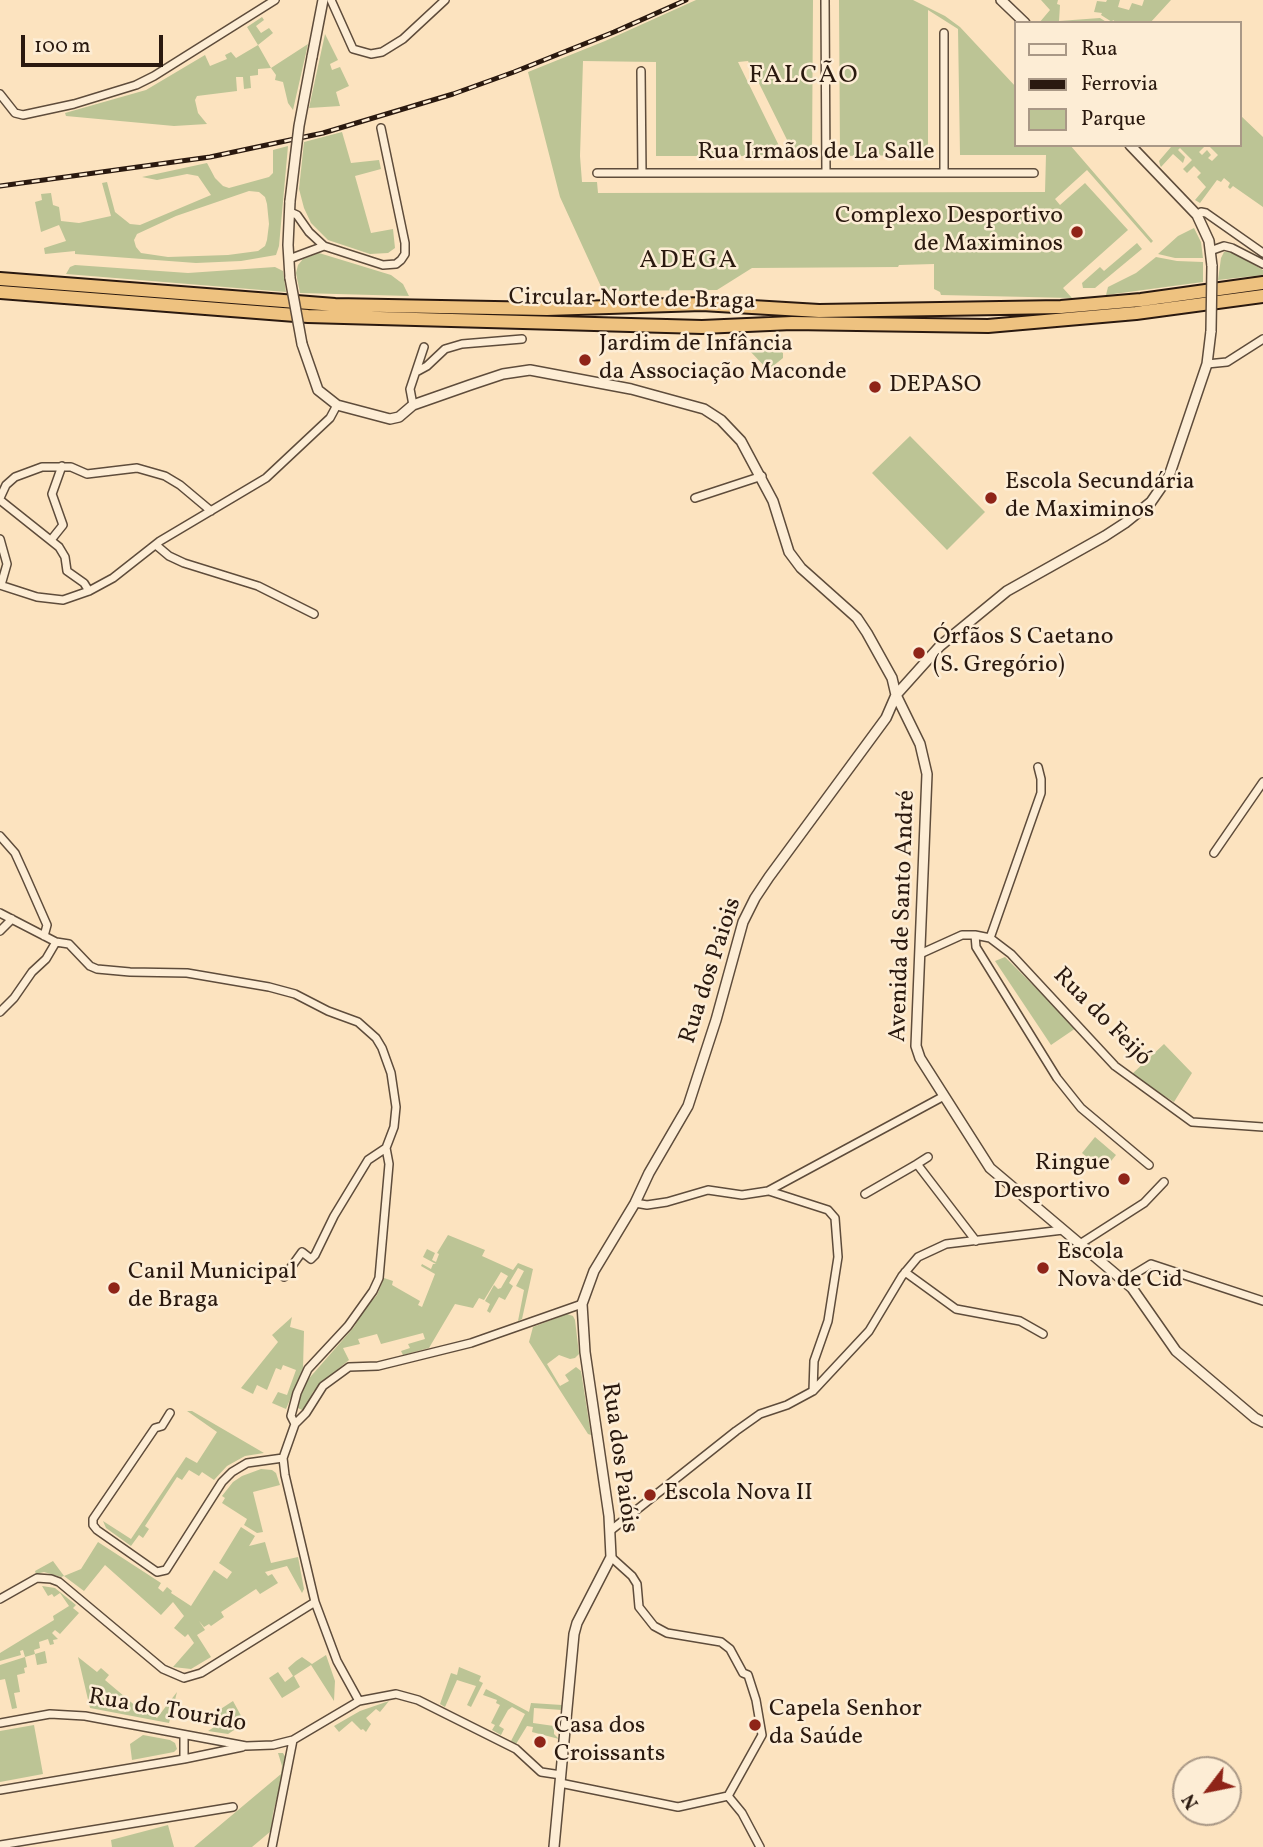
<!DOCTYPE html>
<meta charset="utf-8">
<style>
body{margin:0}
#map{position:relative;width:1263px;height:1847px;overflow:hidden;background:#fce3bf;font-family:Vollkorn,serif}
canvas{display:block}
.legend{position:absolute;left:1014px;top:21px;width:228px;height:126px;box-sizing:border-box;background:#fdedd5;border:2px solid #a99886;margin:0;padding:9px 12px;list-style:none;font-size:21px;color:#2a190f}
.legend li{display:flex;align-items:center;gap:14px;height:35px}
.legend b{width:35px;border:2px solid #a99886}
.north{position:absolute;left:1172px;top:1756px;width:70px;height:70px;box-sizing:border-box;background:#fdedd5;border:2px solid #a99886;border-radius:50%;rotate:238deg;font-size:19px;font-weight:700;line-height:28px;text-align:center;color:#2a190f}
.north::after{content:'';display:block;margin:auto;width:24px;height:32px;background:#8f2418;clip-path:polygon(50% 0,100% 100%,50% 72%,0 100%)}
.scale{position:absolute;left:21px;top:35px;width:142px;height:32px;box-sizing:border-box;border:4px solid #2a190f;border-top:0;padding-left:9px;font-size:21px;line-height:24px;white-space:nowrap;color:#2a190f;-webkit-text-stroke:5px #fdedd5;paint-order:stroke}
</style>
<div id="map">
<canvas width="1263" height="1847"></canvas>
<ul class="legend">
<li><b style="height:9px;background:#fdedd5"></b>Rua</li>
<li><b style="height:9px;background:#2a190f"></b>Ferrovia</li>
<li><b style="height:19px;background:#bcc495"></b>Parque</li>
</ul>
<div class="north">N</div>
<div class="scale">100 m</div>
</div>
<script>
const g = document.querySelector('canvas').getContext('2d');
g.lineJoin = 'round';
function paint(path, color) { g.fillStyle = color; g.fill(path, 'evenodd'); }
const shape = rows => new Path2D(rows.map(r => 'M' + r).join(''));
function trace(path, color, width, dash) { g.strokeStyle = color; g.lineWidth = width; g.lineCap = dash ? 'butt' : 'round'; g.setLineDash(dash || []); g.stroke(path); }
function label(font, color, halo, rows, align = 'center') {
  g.font = font + ' Vollkorn,serif'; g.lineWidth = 5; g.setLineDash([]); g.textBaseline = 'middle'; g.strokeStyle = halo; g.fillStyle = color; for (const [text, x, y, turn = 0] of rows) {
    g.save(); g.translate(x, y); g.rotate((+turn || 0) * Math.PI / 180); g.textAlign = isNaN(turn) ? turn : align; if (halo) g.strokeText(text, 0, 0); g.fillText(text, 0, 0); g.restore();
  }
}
const green = shape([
 [696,0,813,0,812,156,795,156,748,61,738,62,784,156,656,156,656,62,583,61,580,156,582,182,597,182,598,193,1045,192,1046,155,960,155,958,29,928,10,928,155,840,156,839,0,913,0,945,16,960,27,1016,87,1016,145,1070,145,1153,241,1151,243,1087,170,1055,199,1060,205,1085,183,1128,230,1063,288,1072,298,941,295,940,292,934,289,934,264,899,265,898,267,752,268,717,290,603,291,560,197,528,72,605,41],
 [1041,0,1058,0,1057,4,1060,5,1059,21,1100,18,1108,23,1039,23,1050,10],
 [1107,0,1120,0,1118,7,1129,10,1132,3,1142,6,1144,0,1171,0,1150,23,1117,23,1113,20,1112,22,1101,15,1102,13,1094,12,1097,1,1106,2],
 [262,17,264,20,256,26,261,33,269,28,273,33,258,45,271,68,308,44,293,110,288,103,283,82,275,80,276,75,271,68,258,69,258,75,250,76,251,88,244,89,243,77,236,77,237,91,197,96,195,100,198,113,207,124,174,126,66,116,65,113,146,90,205,55,210,66,227,59,225,55,231,52,236,58,258,45,247,27],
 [325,34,338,60,330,64,332,70,340,67,349,86,336,92,340,106,309,108],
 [1240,115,1263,137,1263,211,1263,207,1233,186,1230,189,1228,187,1230,183,1224,178,1221,182,1217,180,1200,203,1195,200,1206,187,1197,177,1201,173,1194,166,1187,173,1183,169,1192,160,1180,148,1178,150,1185,157,1183,163,1173,154,1161,167,1160,165,1159,161,1171,147,1170,145,1206,145,1199,152,1202,155,1207,150,1211,155,1208,158,1212,161,1218,155,1208,145,1240,145],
 [342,132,351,163,379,160,381,169,355,176,371,233,393,229,395,248,388,253,370,254,328,240,311,223,304,208,299,189,304,142],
 [288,146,279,246,276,255,241,261,196,263,75,254,75,251,45,254,44,248,66,241,59,225,41,232,35,202,42,200,41,194,51,193,53,205,59,207,61,221,79,223,111,216,102,183,107,182,115,212,130,224,140,225,211,195,198,176,187,174,157,180,142,177,207,163,215,178,223,186,229,188,269,177,273,173,273,150],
 [249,191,259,192,265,197,267,204,269,224,267,240,265,246,258,251,228,255,168,257,141,253,136,247,134,240,137,234,176,216],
 [1194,228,1201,242,1203,258,1175,258,1158,254,1178,236],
 [1137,243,1142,249,1107,278,1095,288,1083,288,1082,283,1100,267,1104,271],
 [1230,251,1263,270,1263,275,1218,280,1221,258,1224,252],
 [319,253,391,275,403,284,409,296,300,293,296,273,298,265,303,259],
 [1156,257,1177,261,1203,262,1203,282,1106,295,1108,287,1136,273],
 [75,265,188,273,275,267,283,271,286,292,66,274,70,267],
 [733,340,765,344,783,353,783,358,768,370,748,349,739,347],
 [910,436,985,512,947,550,872,473],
 [1005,957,1076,1028,1051,1045,995,961],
 [1164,1044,1192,1073,1174,1102,1131,1075],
 [1095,1137,1116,1155,1103,1171,1082,1153],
 [448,1235,485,1250,482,1256,513,1270,518,1263,533,1269,522,1319,518,1321,524,1290,516,1286,524,1271,518,1268,509,1283,513,1286,505,1300,499,1297,490,1313,487,1311,490,1304,485,1301,494,1285,498,1289,501,1288,508,1276,501,1272,484,1300,479,1298,473,1308,455,1304,429,1348,403,1355,401,1351,410,1348,408,1344,425,1339,423,1333,381,1344,377,1334,358,1339,360,1344,343,1348,349,1360,321,1383,313,1392,304,1411,298,1408,300,1395,305,1383,354,1327,364,1310,377,1295,384,1278,393,1281,392,1285,420,1301,418,1305,422,1307,435,1274,421,1266,422,1264,431,1269,433,1264,436,1264,423,1257,427,1249,435,1253,432,1260,436,1262,439,1254,437,1253],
 [567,1314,573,1316,575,1320,579,1354,575,1358,570,1359,559,1355,547,1364,560,1386,569,1381,565,1375,576,1367,581,1371,591,1435,588,1434,529,1342,533,1327],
 [292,1317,290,1327,304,1331,303,1369,286,1409,272,1403,278,1392,287,1395,296,1370,283,1365,281,1370,276,1368,267,1390,257,1385,253,1394,241,1388,278,1342,272,1335],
 [187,1411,192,1411,264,1453,245,1456,227,1466,214,1480,202,1472,199,1476,189,1470,182,1480,177,1477,145,1526,149,1529,143,1538,139,1535,131,1546,106,1528,103,1521,131,1539,186,1457,197,1463,217,1432],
 [261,1469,272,1470,276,1473,280,1485,253,1492,263,1532,257,1533,244,1525,247,1519,222,1503,225,1498,222,1496,233,1482,242,1476],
 [241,1527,255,1536,249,1546,265,1542,271,1563,298,1557,304,1589,302,1593,287,1566,265,1572,268,1576,272,1574,278,1583,260,1594,256,1589,221,1612,224,1617,211,1626,209,1624,204,1627,199,1621,205,1630,197,1635,211,1657,191,1669,173,1667,194,1643,188,1634,185,1637,174,1628,184,1616,173,1602,161,1615,105,1565,84,1591,64,1576,61,1577,44,1572,36,1574,35,1571,53,1561,64,1576,81,1569,98,1542,161,1583,158,1588,163,1592,167,1587,172,1591,171,1593,191,1606,214,1570,227,1579,232,1572,219,1563],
 [42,1586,55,1588,76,1605,73,1608,79,1613,60,1634,55,1630,52,1633,58,1639,53,1640,54,1644,50,1645,48,1639,39,1642,40,1648,34,1650,35,1654,45,1651,47,1663,37,1665,35,1654,25,1657,27,1667,24,1668,25,1673,17,1675,20,1692,14,1693,17,1708,12,1709,5,1679,0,1680,0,1665,25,1657,23,1650,20,1651,21,1655,0,1661,0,1653,54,1620,53,1616,69,1606,60,1593,54,1597,52,1594,48,1596],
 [326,1655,335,1681,334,1701,311,1665,294,1676,300,1687,282,1698,269,1678,278,1672,285,1682,293,1676,288,1668,296,1661,302,1657,312,1664],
 [78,1657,97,1672,101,1668,109,1675,105,1680,145,1714,148,1711,157,1718,177,1692,169,1723,90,1708],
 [459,1667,481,1676,479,1681,483,1683,471,1707,467,1705,476,1686,457,1680,445,1707,440,1704,451,1673,457,1675],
 [486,1689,529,1712,531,1703,562,1705,562,1710,534,1708,533,1723,554,1726,554,1734,559,1739,532,1732,533,1727,527,1726,516,1744,511,1741,525,1714,512,1707,508,1710,499,1726,504,1729,501,1735,492,1730,495,1725,491,1723,500,1705,496,1703,497,1700,483,1695],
 [233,1701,245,1723,228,1734,208,1731,222,1722,216,1712],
 [389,1701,380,1712,376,1709,366,1718,371,1724,366,1732,363,1729,361,1730,352,1721,339,1732,334,1726,360,1711],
 [34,1725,43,1774,0,1782,0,1731],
 [143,1735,170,1740,175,1743,177,1749,174,1752,132,1760,130,1744],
 [278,1753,283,1753,287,1760,273,1813,271,1831,252,1847,194,1847,281,1774,282,1766],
 [168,1825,174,1847,112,1847,111,1840]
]);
const minor = shape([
 [331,0,353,49,371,54,382,52,403,39,445,0],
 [825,0,826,173],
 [944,33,944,173],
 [641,71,642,173],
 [0,94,15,113,23,115,74,104,136,85,154,76,275,0],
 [597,173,1034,173],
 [290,212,297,215,309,232,324,246,383,265,396,264,401,260,405,254,405,243,381,128],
 [1197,215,1201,212,1206,213,1263,253],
 [1210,251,1224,246,1232,248,1263,264],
 [289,259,324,246],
 [1207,364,1227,362,1263,339],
 [416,372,427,366,445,349,462,344,522,339],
 [413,405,410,389,424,347],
 [0,498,6,485,15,477,42,467,71,467,87,474,137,468,165,476,180,485,211,511],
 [695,498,762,476],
 [0,500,59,547,65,557,67,571,84,583,89,591],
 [0,539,7,564,1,585],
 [51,540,63,525,52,494,62,466],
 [156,545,169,556,184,563,258,586,314,614],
 [0,585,37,597,63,600,89,591,113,578,160,541,266,478,330,418,337,405],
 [0,836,15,853,25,875,47,925,44,936],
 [1214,853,1263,782],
 [0,913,56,942,69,944,90,966,97,969,130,972,187,973,269,987,295,994,328,1011,358,1022,376,1038,382,1048,391,1073,396,1107,394,1127,386,1148,389,1164,379,1278,373,1291,348,1326,308,1369,297,1393,291,1416,295,1424],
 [0,931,12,919],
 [975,935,976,947,1057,1078,1081,1108,1149,1165],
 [990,938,1041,793,1041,779,1038,767],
 [920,954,962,935,975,935,990,938,1011,954,1115,1066,1192,1122,1263,1127],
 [0,1012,14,998,32,972,46,959,56,942],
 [917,1164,928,1157],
 [769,1191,828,1210,835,1218,838,1257,828,1321,814,1361,813,1391],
 [865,1194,917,1164,976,1241],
 [635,1203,647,1205,667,1202,708,1190,742,1195,768,1191,944,1096],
 [1080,1244,1144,1203,1164,1182],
 [905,1272,956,1309,1020,1321,1043,1334],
 [284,1277,302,1252,311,1259,315,1255,334,1216,368,1160,386,1148],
 [1123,1281,1151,1264,1263,1301],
 [170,1413,162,1426,155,1428,93,1519,93,1525,97,1530,157,1572,166,1570,222,1482,232,1472,247,1463,283,1458],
 [610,1531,736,1431,760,1414,787,1405,813,1391,869,1331,902,1276,918,1257,946,1244,1063,1230],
 [611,1557,632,1576,637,1584,639,1607,654,1626,667,1633,721,1642,730,1649,743,1673,748,1675,756,1700,762,1735,728,1796],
 [0,1599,37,1578,51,1579,59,1582,163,1669,184,1678,201,1673,315,1602],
 [359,1701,337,1661,315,1602,285,1475,283,1458,295,1424,306,1413,323,1386,349,1367,378,1366,471,1343,582,1304],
 [0,1723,50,1714,85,1716,246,1746,273,1745,293,1740,359,1701,396,1694,418,1700,516,1749,541,1772,561,1775],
 [184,1735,184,1759],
 [560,1783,678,1807,728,1796],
 [0,1790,184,1759,242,1747],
 [728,1796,742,1813,760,1847],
 [0,1845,233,1807],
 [272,1847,293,1740]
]);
const tertiary = shape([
 [1001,0,1025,23],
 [312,57,323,0],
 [1130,145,1197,215,1209,241,1212,266],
 [290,278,288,245,290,201],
 [302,344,318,390,337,405,390,419,399,417,413,405,470,385,503,374,530,370,631,389,704,409,721,420,741,441,773,501,789,552,801,568,857,618,867,633,892,678,896,695,920,744,927,774,916,1046,920,1058,990,1168,1132,1288,1176,1351,1255,1418,1263,1422],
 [554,1847,574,1634,577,1623,611,1557,609,1516,585,1352,582,1304,594,1271,635,1203,649,1173,688,1106,716,1020,743,922,755,898,769,877,886,718,896,695,940,646,1007,591,1105,536,1125,523,1151,502,1169,476,1207,364,1211,331]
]);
const trunk = shape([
 [0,279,335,305,547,309,702,304,819,311,1061,307,1141,300,1263,283],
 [0,292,308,316,702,327,792,323,988,326,1136,313,1263,296]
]);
const rail = shape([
 [0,186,210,157,323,133,453,94,514,72,614,32,686,0]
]);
const tertiaryBridge = shape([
 [290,201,299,126,312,57],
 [290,278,302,344],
 [1211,331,1212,266]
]);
const markers = [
 [1077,232,7,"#8f2418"],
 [585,360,7,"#8f2418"],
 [875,387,7,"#8f2418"],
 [991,498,7,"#8f2418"],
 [919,653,7,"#8f2418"],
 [1124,1179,7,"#8f2418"],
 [1043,1268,7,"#8f2418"],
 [114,1288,7,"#8f2418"],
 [650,1495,7,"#8f2418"],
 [755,1725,7,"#8f2418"],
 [540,1742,7,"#8f2418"]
];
const streetNames = [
 ["Rua Irmãos de La Salle",816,154],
 ["Circular Norte de Braga",632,301,1],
 ["Avenida de Santo André",904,916,-88],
 ["Rua dos Paiois",712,971,-72],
 ["Rua do Feijó",1101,1018,45],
 ["Rua dos Paióis",618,1458,82],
 ["Rua do Tourido",167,1712,10]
];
const poiNames = [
 ["Complexo Desportivo",1063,218,"right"],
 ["de Maximinos",1063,246,"right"],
 ["Jardim de Infância",599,346],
 ["da Associação Maconde",599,374],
 ["DEPASO",889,387],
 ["Escola Secundária",1005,484],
 ["de Maximinos",1005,512],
 ["Órfãos S Caetano",933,639],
 ["(S. Gregório)",933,667],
 ["Ringue",1110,1165,"right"],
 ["Desportivo",1110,1193,"right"],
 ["Escola",1057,1254],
 ["Nova de Cid",1057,1282],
 ["Canil Municipal",128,1274],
 ["de Braga",128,1302],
 ["Escola Nova II",664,1495],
 ["Capela Senhor",769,1711],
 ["da Saúde",769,1739],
 ["Casa dos",554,1728],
 ["Croissants",554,1756]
];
const neighbourhoodNames = [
 ["FALCÃO",804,77],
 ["ADEGA",689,262]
];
paint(green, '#bcc495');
trace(minor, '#5e4c3b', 10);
trace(tertiary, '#5e4c3b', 12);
trace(trunk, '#2a190f', 16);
trace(minor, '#fdedd5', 7);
trace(tertiary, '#fdedd5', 9);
trace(trunk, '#eec280', 12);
trace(rail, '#2a190f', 5);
trace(rail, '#fdedd5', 2.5, [8]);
trace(tertiaryBridge, '#5e4c3b', 12, []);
trace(tertiaryBridge, '#fdedd5', 9);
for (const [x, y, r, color] of markers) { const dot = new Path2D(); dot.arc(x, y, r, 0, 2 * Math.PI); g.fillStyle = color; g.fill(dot); trace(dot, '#fdedd5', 2.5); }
label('24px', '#2a190f', '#fdedd5', streetNames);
label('24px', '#2a190f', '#fdedd5', poiNames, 'left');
g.letterSpacing = '2px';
label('26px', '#2a190f', '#fdedd5', neighbourhoodNames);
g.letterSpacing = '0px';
</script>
